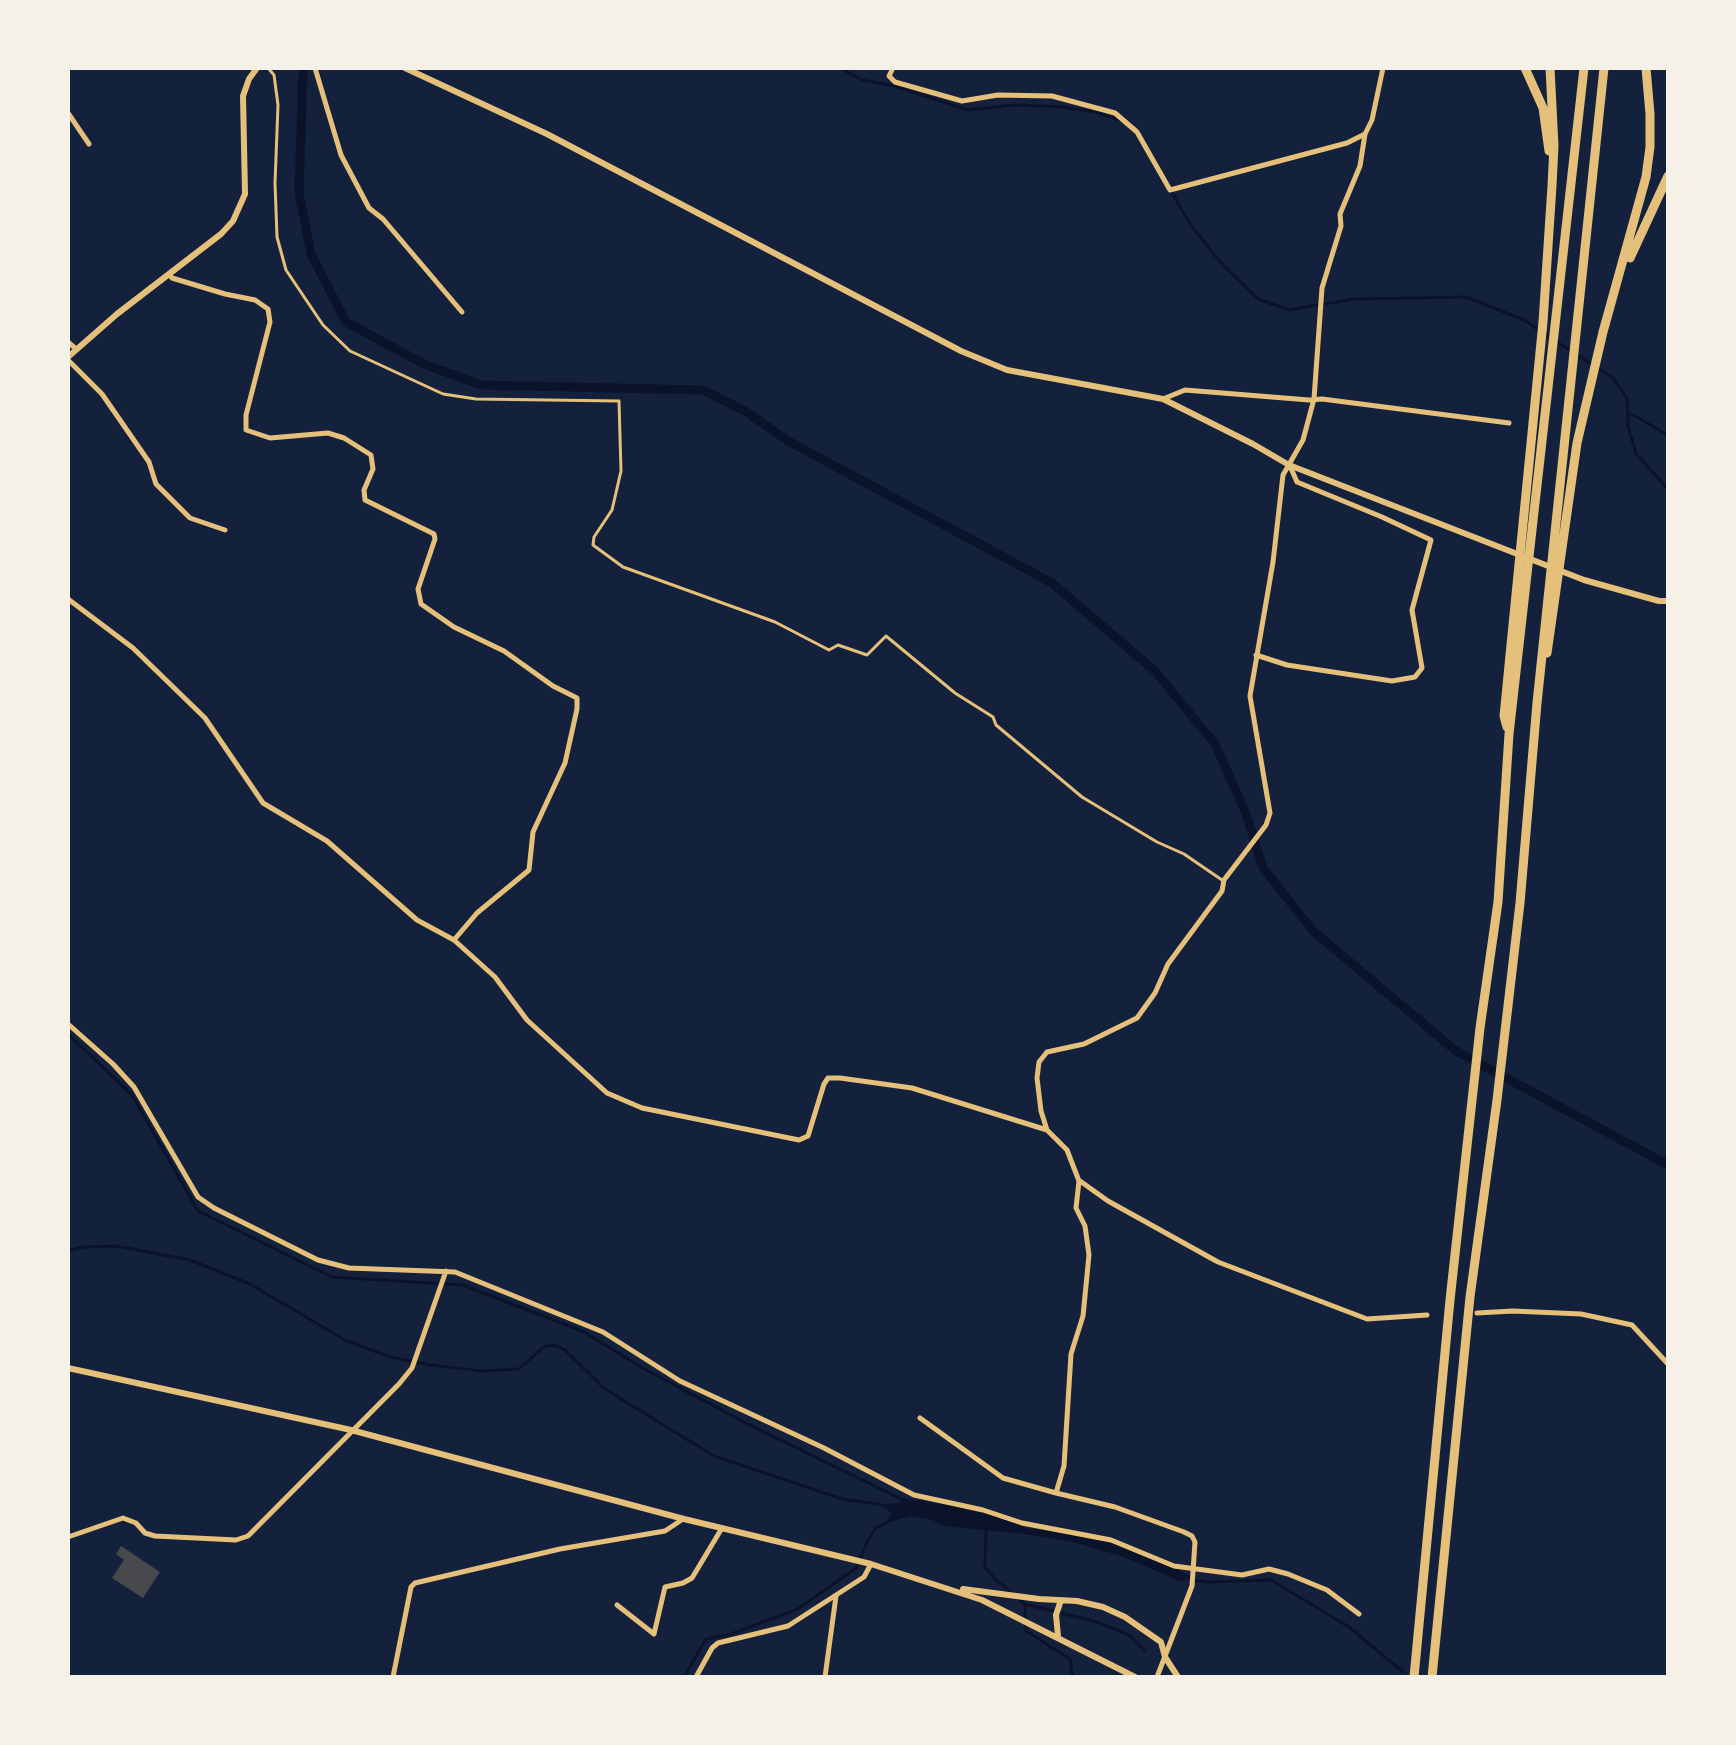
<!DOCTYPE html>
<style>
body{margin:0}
#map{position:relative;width:1736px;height:1745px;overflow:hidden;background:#14213d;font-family:"Exo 2",sans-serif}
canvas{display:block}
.frame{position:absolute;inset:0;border:70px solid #f6f1e7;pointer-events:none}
</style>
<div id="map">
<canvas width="1736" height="1745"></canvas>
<div class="frame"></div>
</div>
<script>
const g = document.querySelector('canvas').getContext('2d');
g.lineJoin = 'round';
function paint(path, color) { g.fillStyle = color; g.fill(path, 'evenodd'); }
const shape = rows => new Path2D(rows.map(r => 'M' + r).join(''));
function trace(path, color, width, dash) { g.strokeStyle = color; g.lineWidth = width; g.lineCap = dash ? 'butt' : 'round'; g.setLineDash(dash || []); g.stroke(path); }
const water = shape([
 [896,1497,980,1510,1026,1528,1109,1540,1183,1572,1190,1576,1190,1579,1179,1581,1124,1557,1077,1543,1025,1534,942,1526,933,1520,910,1516,884,1524,892,1513,877,1504,902,1503]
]);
const stream = shape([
 [840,68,862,80,894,86,968,110,1015,105,1063,107,1095,112,1122,121],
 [1171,191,1190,224,1222,264,1258,299,1289,310,1354,299,1466,297,1524,320,1551,338],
 [1557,342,1571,351],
 [1577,355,1613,378,1627,398,1628,426,1636,454,1668,489],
 [1628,412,1668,435],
 [68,1034,132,1095,198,1211,332,1277,463,1285,582,1331,648,1371,748,1424,899,1498],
 [68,1251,82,1247,116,1246,190,1260,250,1284,345,1340,390,1357,431,1365,482,1371,519,1369,545,1346,555,1345,565,1350,605,1389,714,1456,842,1499,879,1504],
 [986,1531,985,1567,995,1579,1025,1604,1026,1631,1070,1659,1073,1677],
 [1192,1580,1207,1582,1271,1580,1349,1627,1403,1672],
 [1025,1604,1097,1622,1129,1635,1145,1651],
 [684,1677,706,1639,731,1634,798,1609,856,1568,868,1540,876,1528,886,1523]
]);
const canal = shape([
 [303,68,299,193,311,254,346,322,424,364,481,385,703,390,745,411,790,442,1052,583,1155,671,1215,744,1245,811,1263,868,1313,931,1456,1051,1668,1165]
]);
const building = shape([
 [121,1546,160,1572,143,1598,112,1578,124,1560,116,1554]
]);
const service = shape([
 [268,68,274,75,278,105,275,183,277,237,286,270,323,325,350,351,443,394,476,399,619,401,621,471,612,510,594,537,593,545,623,567,775,622,829,650,838,645,867,655,886,636,955,693,993,717,996,725,1082,797,1157,842,1184,854,1222,880]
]);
const minor = shape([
 [315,68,341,155,369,208,383,219,462,312],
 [893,68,889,76,895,82,962,101,998,95,1052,96,1115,113,1137,132,1170,190,1347,143,1365,134],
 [68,113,89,144],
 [169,274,172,278,225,294,255,300,268,309,270,322,246,415,246,430,270,438,328,433,344,438,371,455,373,469,364,490,365,500,434,534,435,539,418,589,421,604,454,627,504,651,553,686,577,698,577,709,565,763,533,832,529,870,477,913,454,940],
 [68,342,76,349],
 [68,360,102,394,149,462,156,484,190,518,225,530],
 [1163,399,1185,390,1309,400,1322,399,1509,423],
 [68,599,133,648,205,718,263,803,327,841,417,920,454,940,495,977,527,1020,607,1093,642,1108,799,1140,808,1136,824,1084,828,1078,840,1078,912,1088,1047,1130],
 [1256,655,1287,665,1392,681,1415,677,1422,668,1412,610,1431,540,1382,517,1297,482,1290,466],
 [68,1024,113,1064,134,1087,198,1197,214,1208,318,1260,349,1268,455,1272,603,1332,680,1381,824,1448,914,1495,983,1510,1022,1523,1111,1540,1174,1566,1242,1575,1269,1569,1288,1574,1327,1590,1359,1614],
 [1080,1181,1108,1201,1218,1262,1367,1319,1427,1315],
 [1477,1313,1513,1311,1581,1314,1632,1325,1668,1364],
 [920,1418,1003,1478,1056,1493],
 [68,1537,123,1518,136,1523,145,1533,155,1536,236,1540,248,1536,399,1384,412,1368,446,1271],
 [617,1605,654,1634,665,1587,683,1583,692,1578,722,1528],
 [393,1677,411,1587,415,1583,560,1549,665,1531,683,1519],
 [696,1677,712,1648,718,1643,788,1626,864,1577,871,1564],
 [825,1677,836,1596],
 [1157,1677,1192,1586,1195,1542,1192,1536,1184,1532,1115,1507,1056,1493,1064,1466,1071,1354,1083,1316,1089,1255,1085,1226,1076,1208,1079,1181,1067,1150,1047,1130,1041,1111,1037,1078,1039,1062,1047,1052,1084,1044,1137,1018,1155,993,1168,964,1222,891,1224,880,1266,825,1270,813,1250,696,1273,562,1283,475,1303,440,1314,399,1322,288,1341,226,1340,214,1360,166,1365,134,1372,120,1383,68]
]);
const tertiary = shape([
 [405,68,547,134,961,351,1007,370,1163,399,1253,444,1289,465,1584,580,1659,601,1668,601],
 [68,357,117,314,221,234,233,221,245,194,243,96,249,79,257,68],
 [68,1368,351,1430,684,1519,871,1564,982,1600,1135,1677],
 [963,1589,1039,1599,1077,1601,1103,1607,1125,1617,1161,1642,1165,1657,1178,1677],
 [1058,1636,1056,1615,1061,1600]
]);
const motorway = shape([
 [1525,68,1543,108,1549,151],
 [1630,258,1668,176],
 [1547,653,1577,443,1603,332,1646,177,1650,147,1650,114,1646,68],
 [1507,727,1504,716,1543,322,1552,186,1554,146,1550,68],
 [1414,1677,1450,1300,1480,1028,1498,902,1509,734,1584,68],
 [1432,1677,1470,1297,1497,1100,1520,903,1537,703,1604,68]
]);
paint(water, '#0b132b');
trace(stream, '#0b132b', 3);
trace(canal, '#0b132b', 9);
paint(building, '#48494c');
trace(service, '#e5c07b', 3);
trace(minor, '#e5c07b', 5);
trace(tertiary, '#e5c07b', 6);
trace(motorway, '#e5c07b', 9);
</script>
